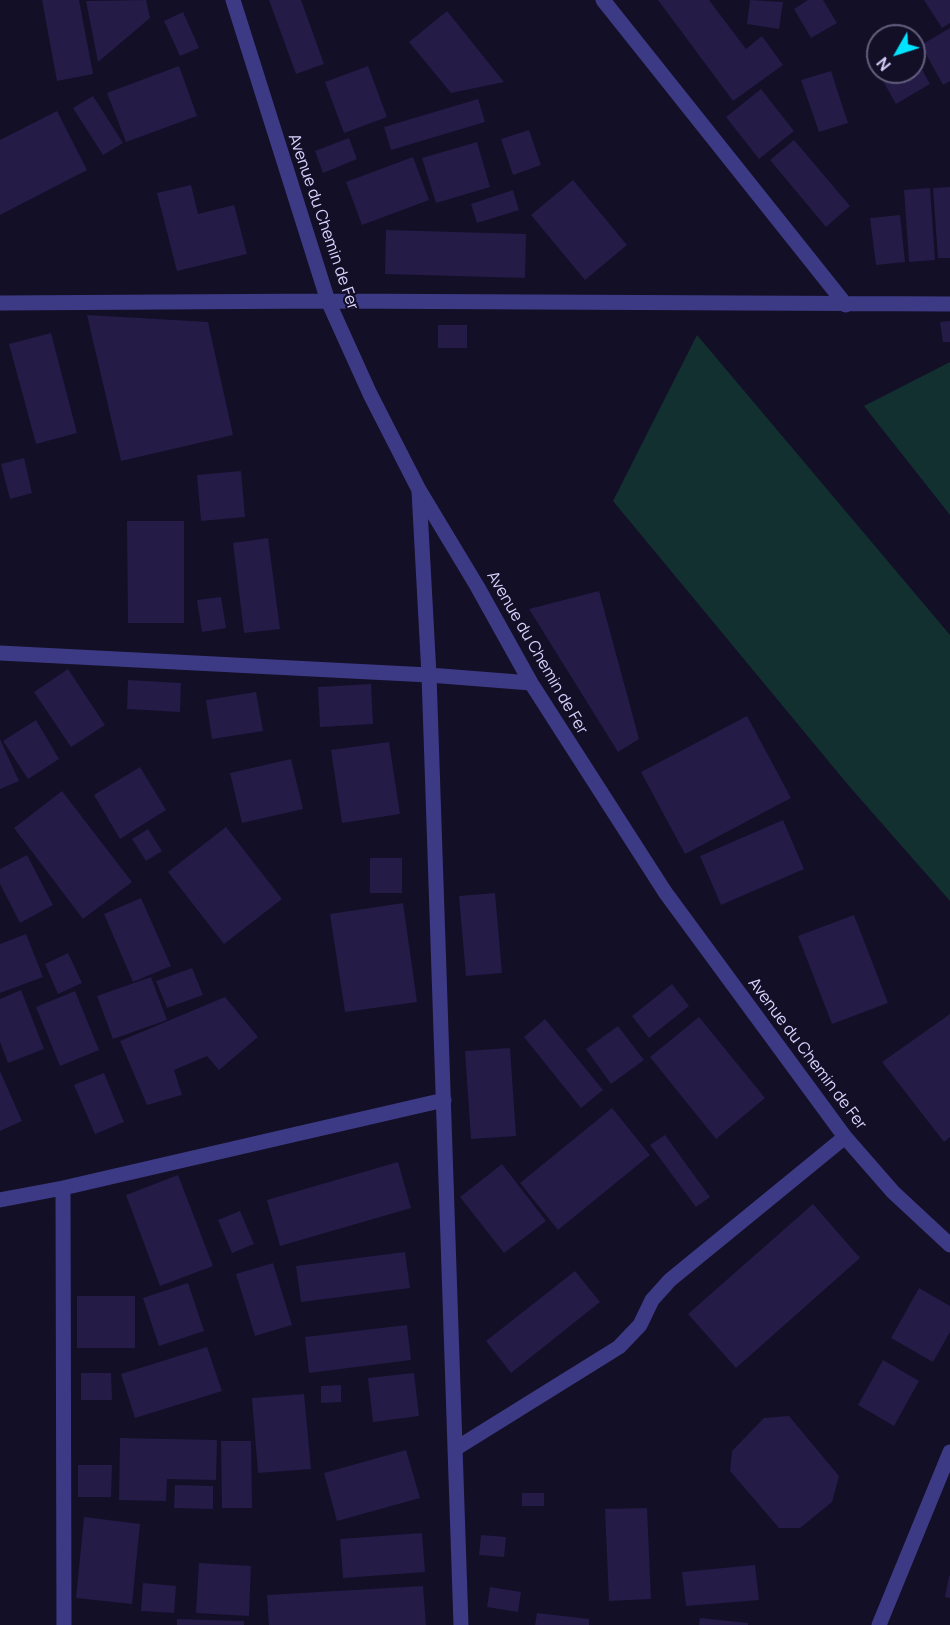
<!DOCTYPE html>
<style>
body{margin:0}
#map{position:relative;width:950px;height:1625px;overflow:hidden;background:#130f26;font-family:Manrope,sans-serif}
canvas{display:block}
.north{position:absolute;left:866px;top:24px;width:60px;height:60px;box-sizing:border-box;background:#130f26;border:2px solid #625e7d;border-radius:50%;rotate:231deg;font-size:16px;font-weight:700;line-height:24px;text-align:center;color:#d9d4ff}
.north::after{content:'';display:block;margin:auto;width:21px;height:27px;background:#00e5ff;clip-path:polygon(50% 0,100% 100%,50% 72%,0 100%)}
</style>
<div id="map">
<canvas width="950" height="1625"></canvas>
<div class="north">N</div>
</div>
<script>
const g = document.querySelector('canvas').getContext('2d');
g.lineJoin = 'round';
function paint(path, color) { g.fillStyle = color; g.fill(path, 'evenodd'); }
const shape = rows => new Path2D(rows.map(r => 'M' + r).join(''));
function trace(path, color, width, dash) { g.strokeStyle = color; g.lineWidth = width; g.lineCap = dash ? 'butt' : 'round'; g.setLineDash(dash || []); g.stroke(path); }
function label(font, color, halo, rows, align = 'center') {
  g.font = font + ' Manrope,sans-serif'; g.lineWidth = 4.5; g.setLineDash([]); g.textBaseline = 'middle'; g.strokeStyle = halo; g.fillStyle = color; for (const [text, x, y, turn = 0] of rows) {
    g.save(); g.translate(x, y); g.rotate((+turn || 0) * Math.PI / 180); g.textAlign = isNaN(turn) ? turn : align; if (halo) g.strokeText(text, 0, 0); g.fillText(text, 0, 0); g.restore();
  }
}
const green = shape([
 [697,335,950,635,950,901,849,786,613,501],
 [950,362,950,515,864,406]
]);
const building = shape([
 [42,0,79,0,93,74,57,81],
 [146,0,150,18,98,62,86,1],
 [269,0,301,0,324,64,296,74],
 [658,0,709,0,746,49,762,36,783,65,733,101],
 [750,0,783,2,779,29,747,24],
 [808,0,823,0,837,23,811,38,794,9],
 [924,0,950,0,950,23,942,28],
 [447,11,504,82,451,93,409,42],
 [183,12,199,48,180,56,164,21],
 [950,28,950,81,943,85,921,45],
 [914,55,930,84,896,104,878,72,914,72],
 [179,66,197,116,126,142,107,93],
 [368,66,387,117,344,133,325,82],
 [831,71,848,123,819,132,801,80],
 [761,89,794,131,759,159,726,117],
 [93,96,123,143,103,155,73,108],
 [478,99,485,122,391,150,384,127],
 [57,111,87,170,0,215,0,140],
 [529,130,541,165,513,175,501,139],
 [349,138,357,159,323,173,315,151],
 [794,140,850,206,826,227,770,160],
 [477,142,490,187,436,203,422,158],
 [413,157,429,200,362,225,346,182],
 [573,180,627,245,585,280,531,215],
 [191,185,198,214,234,205,247,254,177,271,157,193],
 [950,187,950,258,938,258,933,188],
 [930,188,935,260,909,262,904,190],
 [513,190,519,210,477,223,471,204],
 [900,215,905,262,876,265,870,218],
 [386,230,526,234,525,278,385,274],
 [87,315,208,322,233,435,121,461],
 [950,321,950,342,943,342,940,322],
 [438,325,467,325,467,348,438,348],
 [51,333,77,433,36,444,9,344],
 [24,458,32,493,10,499,1,464],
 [241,471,245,517,201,521,197,475],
 [127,521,184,521,184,623,128,623],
 [268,538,280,629,244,633,233,543],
 [599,591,639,739,618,752,529,609],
 [221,597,226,628,202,632,197,600],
 [68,669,105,725,71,747,34,692],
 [128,680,181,683,180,712,127,709],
 [371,684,373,724,320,727,318,687],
 [256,692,263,731,212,739,206,700],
 [747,716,791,798,685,854,641,772],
 [36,720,59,759,28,779,3,741],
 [0,739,19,781,0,789],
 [389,742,400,814,342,823,331,750],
 [291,759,303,809,242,823,230,773],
 [140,767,166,810,120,839,94,795],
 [62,791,132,882,83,919,14,828],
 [783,820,804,869,721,905,700,856],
 [226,827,282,899,224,944,168,872],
 [148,829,162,851,146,861,132,839],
 [27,855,53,905,20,923,0,884,0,869],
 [370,858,402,858,402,893,370,893],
 [495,893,502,973,466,976,459,896],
 [141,898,171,966,133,982,104,914],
 [403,903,417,1002,345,1012,330,914],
 [854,915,888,1003,832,1024,798,936],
 [26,934,43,977,0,993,0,944],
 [68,953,82,983,58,994,45,964],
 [192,968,203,995,167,1008,156,981],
 [151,977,167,1020,113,1039,97,996],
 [672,984,689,1006,649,1038,632,1016],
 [21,990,44,1049,8,1063,0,1042,0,999],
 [75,991,99,1050,60,1066,36,1007],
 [225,997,258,1037,219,1070,207,1056,174,1070,182,1095,147,1105,120,1041],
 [950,1014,950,1137,944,1142,882,1062],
 [699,1017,765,1098,716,1139,650,1057],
 [545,1019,603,1090,581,1108,524,1037],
 [618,1026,644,1060,611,1084,586,1049],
 [510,1048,516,1136,471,1139,465,1051],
 [0,1071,22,1121,0,1131],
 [104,1073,124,1122,95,1134,74,1085],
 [612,1108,650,1155,558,1230,520,1183],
 [665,1135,710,1197,696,1207,650,1145],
 [398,1162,411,1208,280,1246,267,1200],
 [502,1164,546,1221,504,1253,460,1197],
 [178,1175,213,1266,160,1286,126,1195],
 [813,1204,860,1258,736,1368,688,1314],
 [240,1211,254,1244,232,1253,218,1220],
 [405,1252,410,1288,301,1302,296,1266],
 [273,1263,292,1325,255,1336,236,1274],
 [575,1271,600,1302,511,1373,486,1341],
 [188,1283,204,1331,159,1346,143,1298],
 [919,1288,950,1306,950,1332,933,1362,891,1338],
 [77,1296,135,1296,135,1348,77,1348],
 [407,1325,411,1360,309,1373,305,1337],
 [207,1347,222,1391,135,1418,121,1374],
 [883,1360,919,1381,894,1426,858,1405],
 [81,1373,111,1373,112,1400,81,1400],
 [414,1373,419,1416,373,1422,368,1378],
 [341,1385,341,1402,321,1403,321,1386],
 [304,1394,311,1469,258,1473,252,1398],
 [789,1416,839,1476,832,1502,800,1528,779,1528,730,1471,732,1451,764,1418],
 [120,1438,217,1440,216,1480,167,1479,166,1501,119,1500],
 [221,1441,251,1441,252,1508,222,1508],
 [406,1450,420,1498,337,1521,324,1473],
 [78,1465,112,1465,111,1497,78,1497],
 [175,1485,213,1486,213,1509,174,1508],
 [522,1493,544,1493,544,1506,522,1506],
 [647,1508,651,1599,609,1601,605,1509],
 [84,1517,140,1524,132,1604,76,1598],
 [422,1533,425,1572,343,1578,340,1539],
 [481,1535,506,1537,504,1557,479,1555],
 [199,1563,251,1566,249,1616,196,1613],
 [755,1565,759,1600,686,1606,682,1572],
 [949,1576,950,1576,950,1598,945,1597],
 [143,1583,176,1586,174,1613,141,1611],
 [423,1586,426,1625,269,1625,267,1595],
 [490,1587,521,1592,518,1612,487,1607],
 [537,1613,589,1619,589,1625,535,1625],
 [700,1618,748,1623,748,1625,699,1625],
 [177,1619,244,1621,244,1625,177,1625]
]);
const minor = shape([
 [233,0,328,301,370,394,418,488,477,586,531,683,665,892,845,1137,893,1192,950,1245],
 [603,0,846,305],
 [0,303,328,301,950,304],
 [419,491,429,675,461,1625],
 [0,653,429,675,531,683],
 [63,1188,64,1625],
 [0,1200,63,1188,444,1100],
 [455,1449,619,1347,640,1325,652,1300,670,1280,845,1137],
 [879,1625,950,1452]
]);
const streetNames = [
 ["Avenue du Chemin de Fer",323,222,71],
 ["Avenue du Chemin de Fer",537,653,60],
 ["Avenue du Chemin de Fer",807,1054,53]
];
paint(green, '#12302f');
paint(building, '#241b47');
trace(minor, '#3d3a85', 15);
label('16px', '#d9d4ff', '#130f26', streetNames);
</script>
